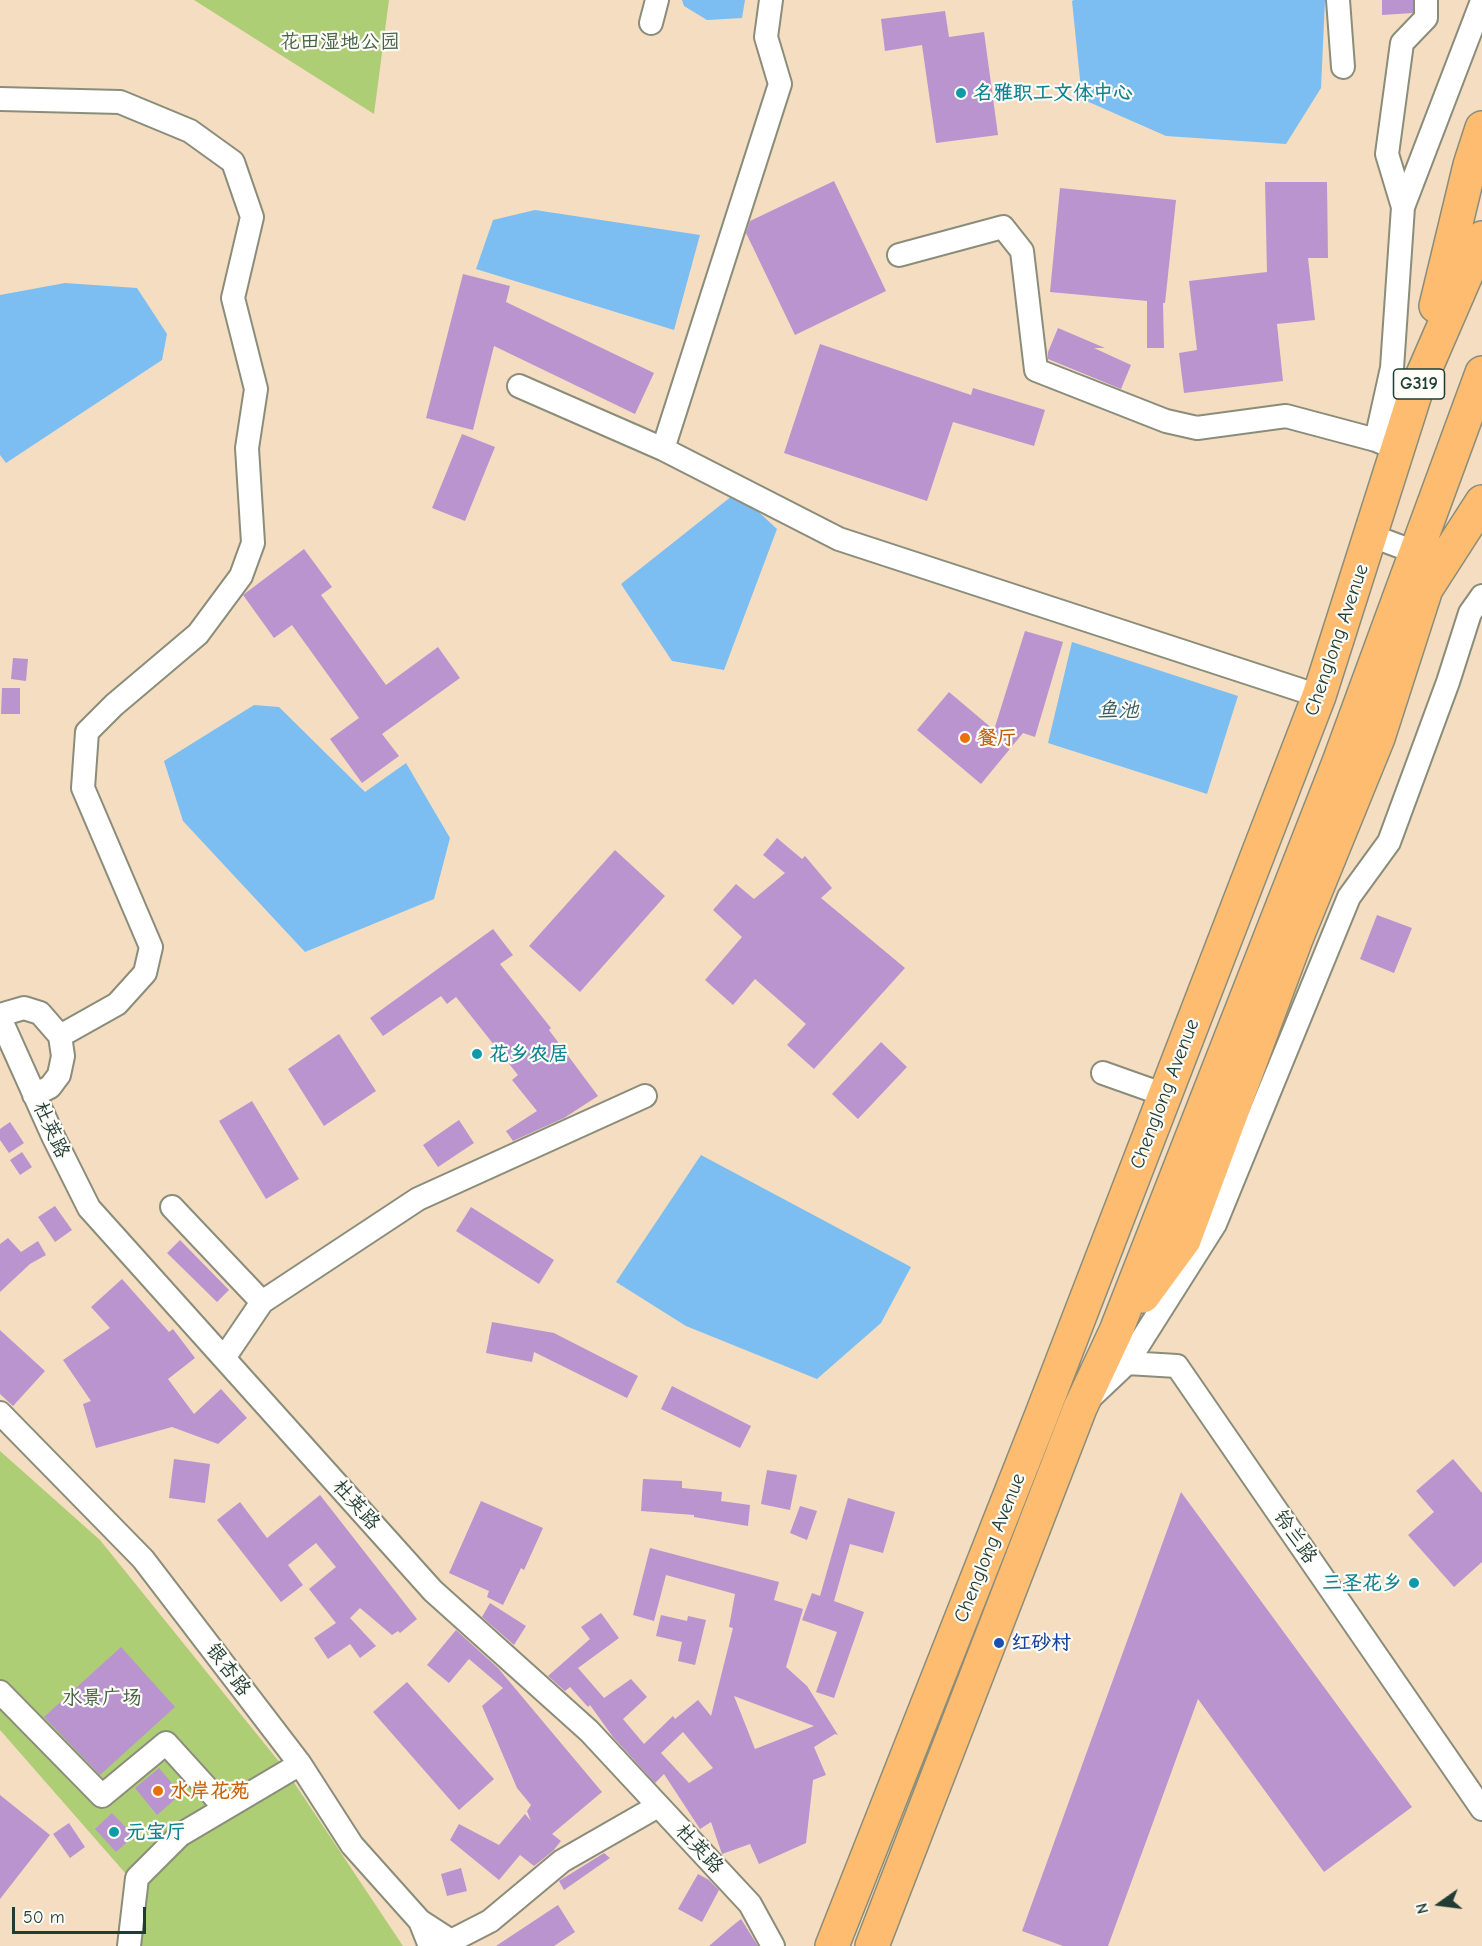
<!DOCTYPE html>
<meta charset="utf-8">
<style>
body{margin:0}
#map{position:relative;width:1482px;height:1946px;overflow:hidden;background:#f5ddc1;font-family:"Comic Neue",sans-serif}
canvas{display:block}
.north{position:absolute;left:1410px;top:1874px;width:60px;height:60px;-webkit-text-stroke:4px #fdfcf7;paint-order:stroke;rotate:256deg;font-size:16px;font-weight:700;line-height:24px;text-align:center;color:#1f3d34}
.north::after{content:'';display:block;margin:auto;width:21px;height:27px;background:#1f3d34;clip-path:polygon(50% 0,100% 100%,50% 72%,0 100%)}
.scale{position:absolute;left:12px;top:1907px;width:134px;height:27px;box-sizing:border-box;border:3px solid #1f3d34;border-top:0;padding-left:8px;font-size:18px;line-height:21px;white-space:nowrap;color:#1f3d34;-webkit-text-stroke:4px #fdfcf7;paint-order:stroke}
</style>
<div id="map">
<canvas width="1482" height="1946"></canvas>
<div class="north">N</div>
<div class="scale">50 m</div>
</div>
<script>
const g = document.querySelector('canvas').getContext('2d');
g.lineJoin = 'round';
function paint(path, color) { g.fillStyle = color; g.fill(path, 'evenodd'); }
const shape = rows => new Path2D(rows.map(r => 'M' + r).join(''));
function trace(path, color, width, dash) { g.strokeStyle = color; g.lineWidth = width; g.lineCap = dash ? 'butt' : 'round'; g.setLineDash(dash || []); g.stroke(path); }
function label(font, color, halo, rows, align = 'center') {
  g.font = font + ' "Comic Neue","LXGW WenKai TC",sans-serif'; g.lineWidth = 4.5; g.setLineDash([]); g.textBaseline = 'middle'; g.strokeStyle = halo; g.fillStyle = color; for (const [text, x, y, turn = 0] of rows) {
    g.save(); g.translate(x, y); g.rotate((+turn || 0) * Math.PI / 180); g.textAlign = isNaN(turn) ? turn : align; if (halo) g.strokeText(text, 0, 0); g.fillText(text, 0, 0); g.restore();
  }
}
const green = shape([
 [194,0,389,0,374,114],
 [0,1451,100,1540,285,1769,403,1946,137,1946,126,1874,0,1730]
]);
const water = shape([
 [682,0,745,0,742,18,707,20,684,6],
 [1074,0,1325,0,1321,88,1286,144,1166,136,1082,99,1072,1],
 [535,210,700,235,674,330,476,269,493,220],
 [65,283,137,288,167,334,162,360,6,463,0,455,0,295],
 [737,492,777,529,724,670,672,661,621,584],
 [1072,642,1238,696,1207,794,1048,743],
 [254,705,279,707,365,792,406,763,450,838,434,899,305,952,183,821,164,761],
 [701,1155,911,1267,881,1323,817,1379,686,1326,616,1282]
]);
const building = shape([
 [1382,0,1413,0,1413,13,1382,15],
 [945,11,949,37,984,32,998,135,936,143,922,45,885,51,881,19],
 [834,181,886,291,795,335,746,233,750,221],
 [1265,182,1327,182,1328,258,1308,258,1315,320,1277,324,1283,381,1184,393,1179,353,1197,350,1189,281,1267,272],
 [1060,188,1176,200,1165,303,1163,303,1164,348,1147,348,1147,301,1050,292],
 [463,274,510,286,506,302,654,373,635,414,494,346,473,430,426,418],
 [1058,328,1105,348,1094,348,1131,365,1121,389,1048,359,1048,352],
 [820,344,971,395,973,388,1045,410,1034,446,953,422,927,501,784,453],
 [462,434,495,447,465,521,432,508],
 [304,549,332,587,321,595,386,685,438,647,460,678,382,734,399,756,362,783,330,739,359,718,292,625,274,638,243,595],
 [1025,631,1063,642,1035,737,1023,733,981,784,917,730,949,692,994,730],
 [13,658,28,659,26,681,11,679],
 [2,688,20,688,20,714,1,714],
 [777,838,802,859,805,856,832,888,821,898,905,968,814,1069,787,1045,806,1024,755,979,733,1005,705,980,742,937,713,910,736,884,754,899,785,873,763,855],
 [615,850,665,896,580,992,529,946],
 [1377,915,1412,928,1394,973,1360,959],
 [493,929,513,955,500,964,551,1028,549,1030,598,1096,564,1118,513,1141,506,1131,537,1111,512,1080,518,1075,456,997,447,1004,441,996,383,1036,370,1018],
 [339,1034,376,1091,324,1126,288,1069],
 [881,1042,907,1067,858,1119,832,1094],
 [252,1101,299,1179,266,1199,219,1121],
 [459,1120,474,1143,438,1167,423,1145],
 [10,1122,24,1143,9,1153,0,1140,0,1129],
 [22,1152,32,1167,20,1175,10,1160],
 [55,1206,72,1230,55,1242,38,1217],
 [471,1207,554,1260,539,1284,456,1231],
 [8,1238,21,1252,38,1241,46,1255,30,1264,0,1292,0,1244],
 [180,1240,229,1290,217,1302,167,1253],
 [122,1279,169,1332,173,1329,195,1358,168,1379,194,1414,221,1389,247,1418,218,1444,172,1427,96,1448,83,1404,91,1401,63,1360,110,1328,91,1307],
 [492,1322,554,1333,638,1376,627,1398,534,1352,532,1362,486,1353],
 [0,1330,45,1371,13,1406,0,1394],
 [672,1386,751,1426,740,1448,661,1409],
 [174,1459,210,1464,205,1503,169,1498],
 [1453,1459,1482,1493,1482,1562,1454,1587,1408,1535,1434,1512,1416,1491],
 [767,1470,797,1475,790,1510,761,1504],
 [643,1479,682,1481,682,1488,722,1492,721,1501,750,1505,748,1526,694,1517,694,1515,641,1511],
 [1181,1492,1412,1807,1324,1872,1198,1699,1108,1946,1063,1946,1022,1931],
 [320,1495,417,1619,400,1633,398,1631,392,1635,360,1608,350,1618,376,1646,360,1658,350,1644,328,1659,314,1638,336,1623,309,1589,336,1567,316,1543,288,1565,303,1585,281,1602,217,1520,240,1502,267,1538],
 [848,1498,895,1512,883,1553,850,1544,834,1601,864,1612,834,1698,816,1692,837,1632,802,1620,812,1593,820,1596],
 [481,1501,543,1528,524,1570,521,1568,503,1605,487,1597,489,1591,449,1573],
 [800,1506,817,1511,807,1540,790,1533],
 [650,1548,779,1582,774,1600,803,1609,786,1667,807,1686,838,1735,835,1734,814,1747,826,1775,813,1780,806,1843,759,1864,750,1844,722,1854,711,1822,700,1829,664,1774,655,1783,613,1737,590,1705,588,1707,570,1687,565,1691,548,1676,590,1639,581,1627,601,1613,619,1638,578,1668,604,1698,631,1679,647,1697,623,1719,644,1744,673,1716,675,1719,698,1700,711,1716,733,1628,729,1627,735,1594,666,1575,654,1621,633,1615],
 [734,1696,814,1726,755,1749],
 [683,1732,713,1768,689,1783,661,1753],
 [490,1603,526,1626,514,1645,482,1617],
 [661,1615,687,1621,688,1616,706,1620,695,1665,678,1661,682,1642,656,1636],
 [456,1630,498,1668,602,1792,552,1834,561,1841,553,1851,534,1866,520,1855,499,1880,450,1840,459,1824,499,1845,525,1814,531,1821,527,1811,531,1805,517,1788,482,1706,503,1688,469,1659,449,1683,427,1665],
 [121,1647,175,1707,100,1775,44,1717],
 [407,1682,494,1779,459,1810,373,1712],
 [159,1768,181,1794,157,1815,135,1788],
 [0,1795,50,1835,0,1899],
 [112,1813,134,1836,116,1852,95,1829],
 [69,1823,85,1847,70,1858,53,1834],
 [604,1853,610,1858,564,1890,559,1881],
 [461,1868,467,1891,447,1896,441,1874],
 [698,1874,709,1880,719,1890,702,1922,678,1909],
 [558,1905,575,1932,554,1946,496,1946],
 [741,1919,758,1946,709,1946,731,1927]
]);
const minor = shape([
 [771,0,766,37,780,84,663,449,839,539,1319,696],
 [1338,0,1343,67],
 [651,23,657,0],
 [0,99,120,102,190,131,233,162,252,217,233,298,256,389,247,448,253,543,241,576,198,634,114,705,87,732,83,788,151,947,145,973,117,1004,60,1036],
 [1403,207,1482,1],
 [899,255,1003,227,1022,251,1036,370,1166,421,1197,428,1286,416,1376,440,1399,450],
 [519,386,663,449],
 [1376,440,1392,368,1403,207,1387,154,1402,43,1426,18,1426,0],
 [1372,536,1415,552],
 [0,1015,24,1008,40,1013,60,1036,63,1056,59,1075,50,1087,34,1095],
 [0,1018,53,1136,89,1208,433,1591,589,1731,750,1904,773,1946],
 [1103,1073,1165,1095],
 [172,1207,262,1302],
 [224,1358,262,1302,418,1199,645,1096],
 [1127,1363,1177,1366,1482,1809],
 [1091,1397,1127,1363,1215,1224,1349,897,1389,842,1448,682,1470,613,1482,596],
 [0,1413,143,1559,300,1764,352,1845,420,1921,430,1946],
 [0,1692,102,1796,166,1743,225,1808],
 [420,1921,451,1941,490,1921,562,1861,658,1806],
 [129,1946,137,1878,180,1835,300,1764]
]);
const highway = shape([
 [1436,306,1470,165,1482,128],
 [1143,1296,1184,1240,1296,939,1378,738,1426,589,1482,502],
 [832,1946,1040,1419,1319,696,1417,388,1482,238],
 [872,1946,1080,1408,1116,1331,1339,762,1482,373]
]);
const markers = [
 [961,93,6,"#0f9aa8"],
 [965,738,6,"#e8710a"],
 [477,1054,6,"#0f9aa8"],
 [1414,1583,6,"#0f9aa8"],
 [999,1643,6,"#1a4fb4"],
 [158,1791,6,"#e8710a"],
 [114,1832,6,"#0f9aa8"]
];
const shields = [
 [1419,384,51]
];
const shieldNames = [
 ["G319",1419,384]
];
const parkNames = [
 ["花田湿地公园",340,42],
 ["水景广场",102,1698]
];
const cultureNames = [
 ["名雅职工文体中心",973,93],
 ["花乡农居",489,1054],
 ["三圣花乡",1402,1583,"right"],
 ["元宝厅",126,1832]
];
const streetNames = [
 ["Chenglong Avenue",1337,640,-71],
 ["Chenglong Avenue",1165,1094,-69],
 ["杜英路",51,1130,65],
 ["杜英路",356,1505,48],
 ["铃兰路",1295,1537,55],
 ["Chenglong Avenue",990,1548,-68],
 ["银杏路",228,1670,53],
 ["杜英路",699,1849,47]
];
const foodNames = [
 ["餐厅",977,738],
 ["水岸花苑",170,1791]
];
const transitNames = [
 ["红砂村",1011,1643]
];
const waterNames = [
 ["鱼池",1118,711]
];
paint(green, '#aece76');
paint(water, '#7cbef1');
paint(building, '#b994cf');
trace(minor, '#8a8d7a', 26);
trace(highway, '#8a8d7a', 36);
trace(minor, '#fff', 22);
trace(highway, '#febc70', 33);
for (const [x, y, r, color] of markers) { const dot = new Path2D(); dot.arc(x, y, r, 0, 2 * Math.PI); g.fillStyle = color; g.fill(dot); trace(dot, '#fdfcf7', 2); }
for (const [x, y, w] of shields) { const box = new Path2D(); box.roundRect(x - w / 2, y - 15, w, 30, 4.5); g.fillStyle = '#fdfcf7'; g.fill(box); trace(box, '#1f3d34', 1.5); }
label('bold 18px', '#1f3d34', null, shieldNames);
label('20px', '#436144', '#fdfcf7', parkNames);
label('bold 20px', '#0d838f', '#fdfcf7', cultureNames, 'left');
label('20px', '#1f3d34', '#fdfcf7', streetNames);
label('bold 20px', '#c56008', '#fdfcf7', foodNames, 'left');
label('bold 20px', '#164399', '#fdfcf7', transitNames, 'left');
label('italic 21px', '#365d63', '#fdfcf7', waterNames);
</script>
